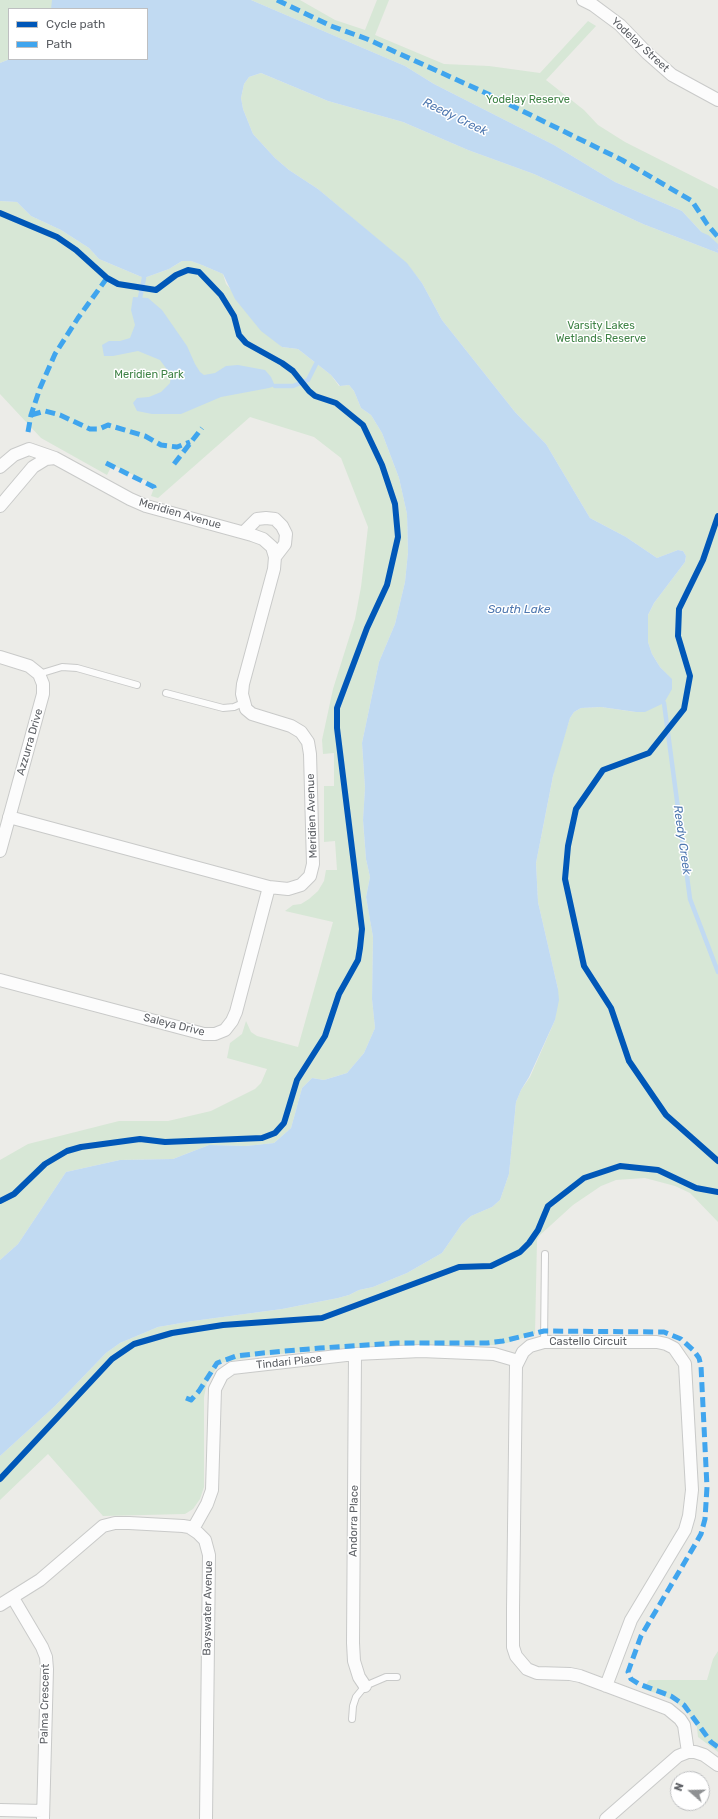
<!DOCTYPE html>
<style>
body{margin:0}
#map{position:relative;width:718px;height:1819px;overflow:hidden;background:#ecece8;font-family:Rubik,sans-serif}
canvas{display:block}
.legend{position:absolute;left:8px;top:8px;width:140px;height:52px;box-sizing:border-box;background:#fff;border:1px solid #bebfc1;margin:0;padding:5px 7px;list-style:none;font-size:12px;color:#5d6065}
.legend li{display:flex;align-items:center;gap:8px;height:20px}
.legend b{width:20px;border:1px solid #bebfc1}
.north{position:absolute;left:670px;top:1771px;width:40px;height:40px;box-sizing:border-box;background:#fff;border:1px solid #bebfc1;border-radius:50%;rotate:290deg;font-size:11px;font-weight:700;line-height:16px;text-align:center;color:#5d6065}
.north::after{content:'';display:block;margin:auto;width:14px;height:18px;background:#8f9193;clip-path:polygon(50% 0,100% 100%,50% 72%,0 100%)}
</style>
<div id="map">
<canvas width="718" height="1819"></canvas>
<ul class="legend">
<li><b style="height:5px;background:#0057b8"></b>Cycle path</li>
<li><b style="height:5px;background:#40a5ee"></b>Path</li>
</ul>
<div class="north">N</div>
</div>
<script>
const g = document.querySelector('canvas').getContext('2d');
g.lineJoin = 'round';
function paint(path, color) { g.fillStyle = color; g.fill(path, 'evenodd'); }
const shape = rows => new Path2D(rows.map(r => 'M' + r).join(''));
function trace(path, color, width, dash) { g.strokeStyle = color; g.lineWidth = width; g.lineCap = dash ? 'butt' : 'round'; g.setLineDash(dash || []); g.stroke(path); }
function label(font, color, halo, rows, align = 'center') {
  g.font = font + ' Rubik,sans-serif'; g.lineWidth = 3; g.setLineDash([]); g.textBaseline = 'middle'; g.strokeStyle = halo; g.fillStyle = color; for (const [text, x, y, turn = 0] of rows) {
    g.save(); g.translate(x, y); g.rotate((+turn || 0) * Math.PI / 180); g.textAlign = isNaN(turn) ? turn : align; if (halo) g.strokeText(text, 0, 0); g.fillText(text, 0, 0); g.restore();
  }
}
const green = shape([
 [0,0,52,0,53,3,51,9,9,9,10,59,0,63],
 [251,0,300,0,335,20,365,30,377,0,389,0,375,35,444,64,489,66,540,73,588,21,596,26,546,80,584,110,598,125,625,142,718,189,718,250,682,211,615,182,554,145,434,84,405,66],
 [261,73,328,101,403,122,468,150,534,174,643,224,718,253,718,1222,690,1193,675,1186,645,1178,616,1180,601,1186,573,1205,540,1235,537,1240,535,1334,507,1343,495,1345,418,1345,336,1349,257,1356,220,1363,207,1382,204,1397,204,1487,200,1499,193,1509,185,1514,103,1516,48,1454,0,1500,0,1456,55,1406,106,1353,120,1343,158,1327,193,1321,282,1309,338,1298,349,1295,359,1290,373,1287,407,1273,442,1253,462,1224,471,1216,492,1207,500,1200,509,1174,516,1102,521,1090,530,1077,555,1020,558,989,538,902,536,863,556,761,570,718,574,712,581,708,601,707,635,712,671,679,660,667,652,654,648,642,648,615,654,603,685,562,686,556,683,551,678,550,657,558,626,537,590,518,546,444,515,412,442,320,422,283,407,264,318,189,289,170,275,158,253,134,243,109,241,98,244,84,249,77],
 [0,201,17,202,31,216,61,230,89,248,99,259,144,278,169,269,182,261,191,261,202,265,223,274,226,284,282,347,298,349,331,375,339,386,349,385,354,391,361,408,371,415,382,433,399,478,407,514,408,552,405,582,395,624,379,662,362,743,365,788,363,821,366,859,370,877,366,897,373,937,372,999,375,1028,364,1053,347,1073,324,1080,312,1078,302,1088,291,1128,274,1143,246,1146,209,1145,173,1159,120,1160,66,1172,18,1244,0,1260,0,1160,28,1144,119,1121,168,1121,211,1111,255,1089,261,1083,267,1069,227,1058,230,1043,242,1034,246,1021,251,1032,257,1036,298,1047,333,922,285,911,293,905,301,904,309,899,318,891,324,881,326,870,337,870,335,841,324,842,324,786,334,786,334,753,323,754,322,740,333,689,355,619,361,587,368,527,341,458,314,437,250,417,158,498,151,496,155,485,112,465,107,475,41,438,0,394],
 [718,1651,718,1752,698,1737,697,1727,688,1713,676,1702,662,1695,643,1689,649,1680,707,1680,713,1659]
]);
const water = shape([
 [52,0,251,0,405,66,434,84,554,145,615,182,682,211,718,250,718,253,643,224,534,174,468,150,403,122,328,101,261,73,249,77,244,84,241,98,243,109,253,134,275,158,289,170,318,189,407,263,422,283,442,320,515,412,546,444,590,518,626,537,657,558,678,550,683,551,686,556,685,562,654,603,648,615,648,642,652,654,660,667,672,679,672,689,664,703,645,712,636,712,601,707,581,708,574,712,570,718,553,776,536,863,538,902,558,989,559,1000,555,1020,529,1077,521,1090,516,1102,509,1174,500,1200,492,1207,471,1216,462,1224,442,1253,407,1273,373,1287,359,1290,349,1295,338,1298,282,1309,193,1321,158,1327,120,1343,106,1353,55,1406,0,1456,0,1260,18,1244,66,1172,120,1160,173,1159,209,1145,246,1146,274,1143,291,1128,302,1088,312,1078,324,1080,347,1073,364,1053,375,1028,372,999,373,937,366,897,370,877,366,859,363,820,365,788,362,743,379,662,395,624,405,582,408,552,407,514,399,478,382,433,371,415,361,408,354,391,349,385,340,386,331,375,298,349,282,347,261,331,235,299,223,274,202,265,191,261,182,261,169,269,144,278,99,259,89,248,61,230,31,216,17,202,0,201,0,63,10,59,147,59,147,9,51,9],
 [133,297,148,298,162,310,187,346,195,364,200,372,204,375,215,373,226,366,238,365,265,370,271,377,275,386,269,388,221,397,181,414,152,414,137,411,133,403,137,398,149,397,161,392,170,383,171,375,160,360,138,351,113,356,104,356,102,345,109,341,120,341,130,338,135,325,131,310]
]);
const stream = shape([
 [700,234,707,237,718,247],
 [140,298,144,278],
 [275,386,293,386,308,380,316,364],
 [664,703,690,899,718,972]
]);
const service = shape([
 [39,674,62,667,77,668,137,685],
 [166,693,223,708,234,707,243,703],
 [544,1342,545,1254],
 [352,1719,353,1706,356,1697,365,1686,386,1677,397,1677]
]);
const minor = shape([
 [583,0,593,5,620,25,647,53,672,75,718,100],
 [0,467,14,455,29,449,55,458,46,459,33,467,0,506],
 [244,532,257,519,266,518,275,519,282,526,286,534,285,544,275,557],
 [0,657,29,666,39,674,43,684,43,694,0,851],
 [9,817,269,887,288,889,301,885,310,876,313,864,310,754,308,742,301,732,291,726,252,714,246,709,242,694,243,684,274,569,275,557,272,547,263,539,252,535,146,506,130,499,55,458],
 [0,980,204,1034,215,1034,225,1030,232,1021,236,1012,269,887],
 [355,1354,353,1643,354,1661,359,1677,365,1686],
 [193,1529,207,1504,212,1490,215,1389,222,1375,232,1368,355,1354,421,1351,494,1354,518,1361],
 [13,1598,42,1647,46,1657,47,1669,43,1819],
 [0,1605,40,1580,103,1526,115,1523,129,1523,183,1526,189,1527,198,1533,205,1540,209,1555,206,1819],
 [606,1686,631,1620,685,1530,689,1516,692,1490,685,1364,674,1348,666,1344,657,1342,544,1342,530,1346,523,1352,516,1366,513,1609,513,1647,516,1656,527,1669,537,1673,570,1674,580,1676,668,1709,680,1719,684,1725,688,1752],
 [0,1810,43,1811],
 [606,1819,678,1756,688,1752,695,1752,704,1755,718,1765]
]);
const quiet = shape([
 [277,0,331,26,367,39,488,94,622,160,692,201,707,224,718,237],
 [31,415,45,411,60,415,90,429,99,429,108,425,145,436,161,445,177,447,190,442],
 [28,432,31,415,40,388,55,354,78,318,107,278],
 [106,463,154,487,155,490],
 [174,464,202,428],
 [186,1398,191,1400,199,1391,217,1363,236,1356,263,1353,320,1348,397,1343,487,1343,503,1341,544,1331,664,1332,681,1339,694,1351,699,1358,701,1366,707,1487,705,1519,701,1534,696,1543,641,1636,628,1672,631,1679,639,1684,671,1696,684,1705,711,1742,718,1747]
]);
const cycleway = shape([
 [0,213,57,237,76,250,107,278,118,284,156,290,176,275,188,270,199,272,221,295,234,316,239,335,246,343,282,363,293,371,309,391,315,396,336,403,363,425,382,465,395,504,398,537,387,585,367,628,337,708,337,728,362,929,360,948,358,960,339,994,325,1036,297,1080,284,1123,275,1133,262,1138,165,1142,140,1139,81,1147,67,1151,45,1164,14,1194,0,1201],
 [718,516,703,560,679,609,678,636,690,676,684,709,649,753,603,770,576,809,568,846,565,879,584,966,611,1008,629,1061,666,1115,718,1161],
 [0,1479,112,1359,134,1344,172,1333,223,1325,322,1318,459,1267,491,1266,520,1252,529,1243,538,1230,548,1206,584,1178,620,1166,658,1170,696,1188,718,1192]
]);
const streetNames = [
 ["Yodelay Street",640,45,43],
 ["Meridien Avenue",180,514,16],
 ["Azzurra Drive",30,742,-74],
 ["Meridien Avenue",312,816,-92],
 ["Saleya Drive",174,1025,14],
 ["Castello Circuit",588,1342],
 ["Tindari Place",289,1362,-6],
 ["Andorra Place",354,1521,-89],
 ["Bayswater Avenue",208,1608,-89],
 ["Palma Crescent",45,1704,-89]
];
const parkNames = [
 ["Yodelay Reserve",528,100],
 ["Varsity Lakes",601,326],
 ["Wetlands Reserve",601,339],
 ["Meridien Park",149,375]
];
const waterNames = [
 ["Reedy Creek",455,117,26],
 ["South Lake",519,610],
 ["Reedy Creek",682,840,82]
];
paint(green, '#d7e7d6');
paint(water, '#c1daf2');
trace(stream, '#c1daf2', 4.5);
trace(service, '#c9cac9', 8);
trace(minor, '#c9cac9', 14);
trace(service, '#fcfcfc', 6);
trace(minor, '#fcfcfc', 12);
trace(quiet, '#40a5ee', 5, [10, 5]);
trace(cycleway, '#0057b8', 6);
label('11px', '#5d6065', '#fff', streetNames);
label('11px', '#3f8346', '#fff', parkNames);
label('italic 12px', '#4f78b0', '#fff', waterNames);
</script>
